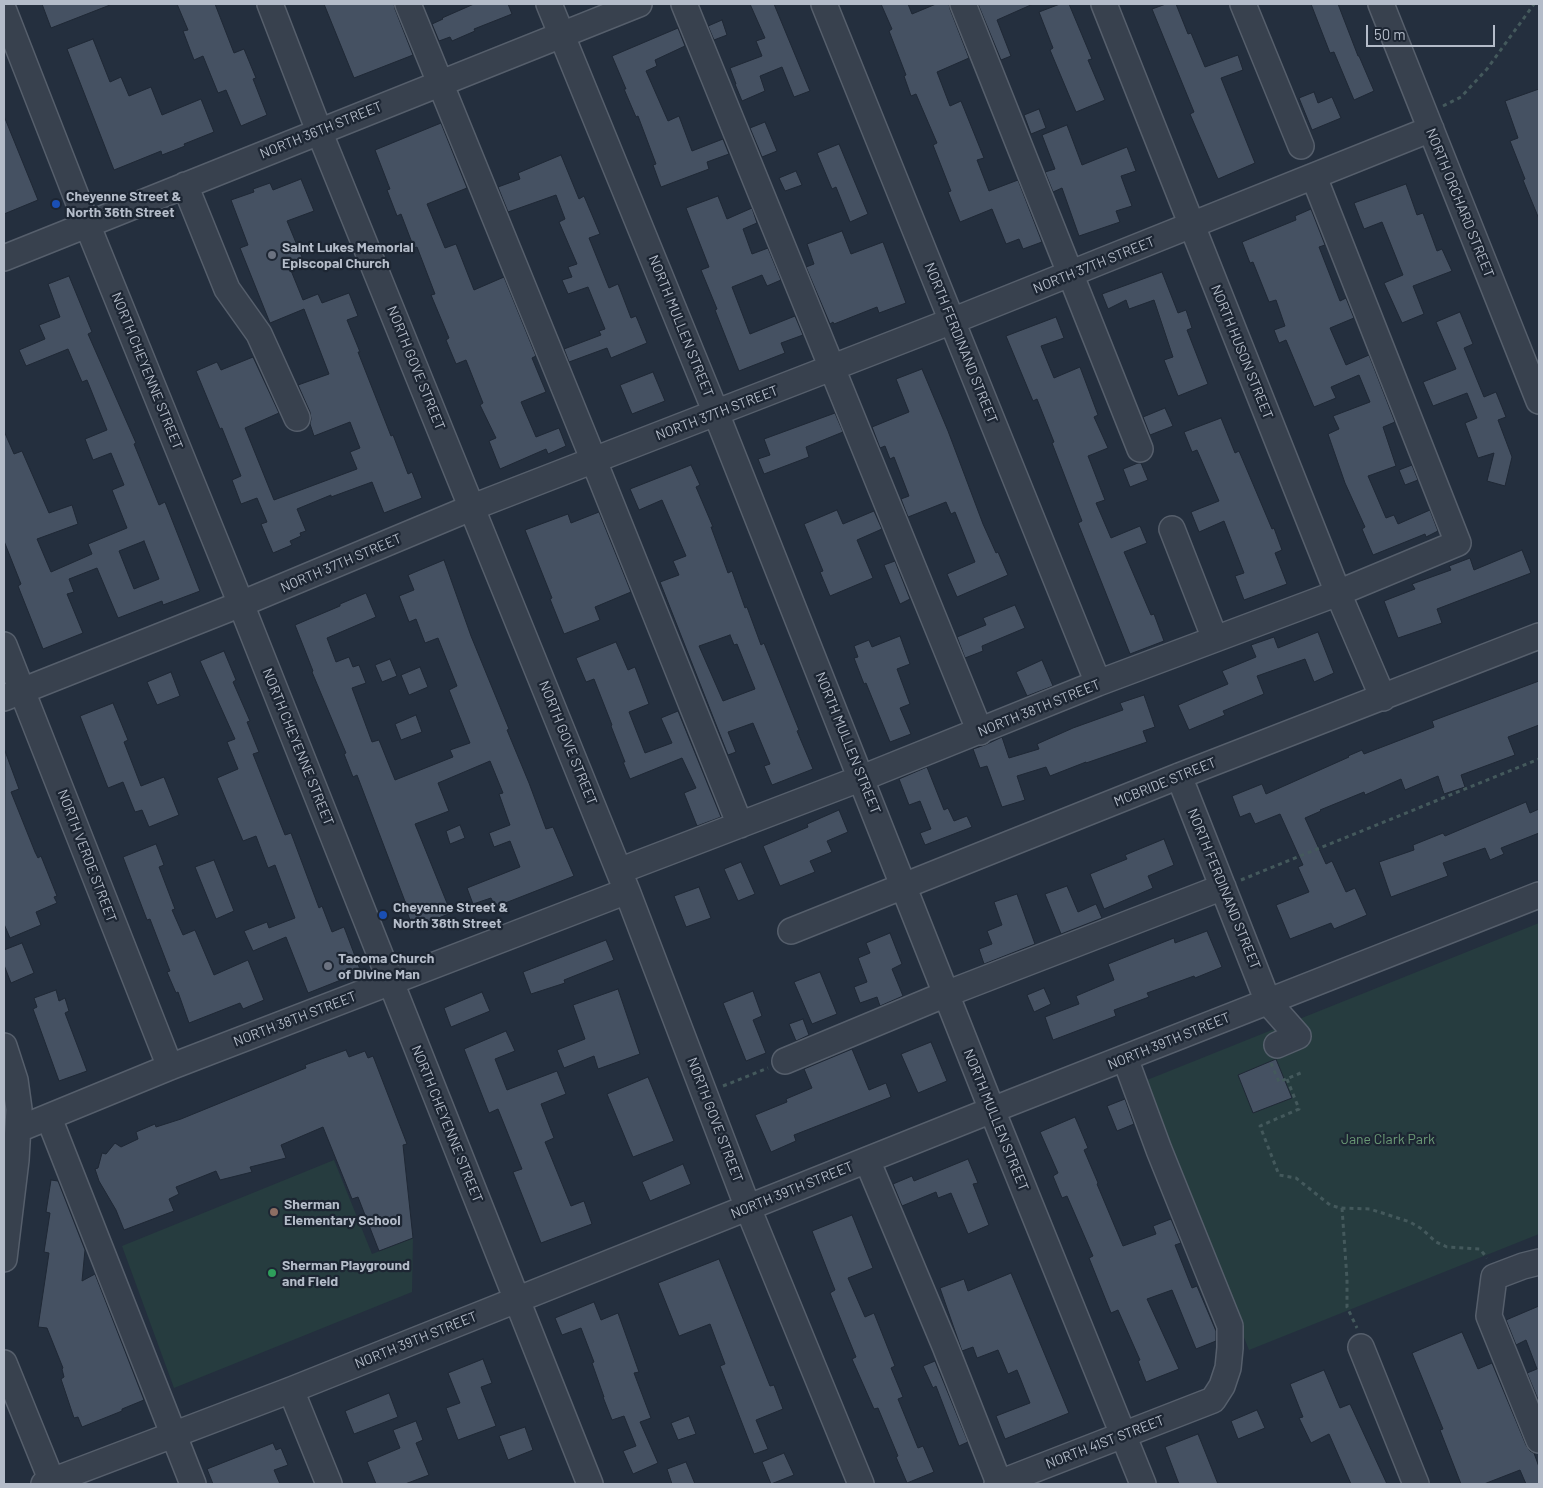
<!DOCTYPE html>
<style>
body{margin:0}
#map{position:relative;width:1543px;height:1488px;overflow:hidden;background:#242f3e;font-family:Barlow,sans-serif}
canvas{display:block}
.frame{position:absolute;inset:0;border:5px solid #b4bcc9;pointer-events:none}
.scale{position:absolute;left:1366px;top:25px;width:129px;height:22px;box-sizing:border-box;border:2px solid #b4bcc9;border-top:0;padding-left:6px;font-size:15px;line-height:18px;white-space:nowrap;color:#b4bcc9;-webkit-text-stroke:4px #1d2633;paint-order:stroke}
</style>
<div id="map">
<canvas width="1543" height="1488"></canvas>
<div class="frame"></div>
<div class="scale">50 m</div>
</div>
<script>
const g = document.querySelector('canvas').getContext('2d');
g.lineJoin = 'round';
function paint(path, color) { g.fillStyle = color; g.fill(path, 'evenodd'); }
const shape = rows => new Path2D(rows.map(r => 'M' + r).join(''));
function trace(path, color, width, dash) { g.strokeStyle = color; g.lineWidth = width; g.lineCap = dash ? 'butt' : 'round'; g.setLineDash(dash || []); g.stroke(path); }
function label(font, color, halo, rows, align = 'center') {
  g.font = font + ' Barlow,sans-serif'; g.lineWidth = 4.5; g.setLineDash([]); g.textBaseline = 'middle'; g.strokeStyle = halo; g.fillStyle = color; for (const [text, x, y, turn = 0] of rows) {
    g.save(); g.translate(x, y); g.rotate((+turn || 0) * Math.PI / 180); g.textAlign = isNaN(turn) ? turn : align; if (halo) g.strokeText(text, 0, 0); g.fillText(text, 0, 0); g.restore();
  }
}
const green = shape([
 [1539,923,1539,1234,1249,1350,1142,1082],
 [334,1160,372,1254,413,1238,412,1292,174,1388,122,1246]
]);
const building = shape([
 [42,4,110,4,110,5,51,28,42,4],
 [177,4,215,4,234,53,244,49,256,78,253,79,267,115,241,126,226,90,218,93,203,56,194,60,183,31,188,30,177,4],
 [324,4,394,4,395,9,413,55,354,78,324,4],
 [474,4,508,4,512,14,474,29,475,31,452,41,450,37,439,41,432,24,443,19,442,18,474,4],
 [750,4,774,4,810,91,794,97,782,67,760,76,765,91,742,101,735,84,736,84,730,68,762,56,756,41,765,38,750,4],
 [881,4,908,4,912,14,936,4,949,4,950,9,969,58,937,72,950,106,961,101,984,158,977,160,989,191,1018,180,1042,242,1023,249,1019,239,1006,244,992,209,960,222,948,192,951,191,933,145,937,143,916,94,911,96,904,76,906,75,889,31,892,29,881,4],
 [978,4,1033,4,997,20,1011,56,1001,60,978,4],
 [1060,4,1069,4,1092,59,1088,60,1105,100,1076,112,1050,50,1053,48,1039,12,1060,4],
 [1166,4,1176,4,1188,34,1191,33,1205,67,1238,55,1243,70,1221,78,1255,163,1218,179,1190,114,1194,112,1152,9,1166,4],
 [1311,4,1338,4,1358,56,1359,56,1374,91,1354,100,1334,52,1330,53,1311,4],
 [722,20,727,35,714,40,708,26,722,20],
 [678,28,685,46,655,60,657,66,646,71,668,121,679,116,692,151,723,139,729,154,707,162,709,169,661,187,653,165,656,164,638,116,636,117,624,89,626,89,612,56,678,28],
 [93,39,110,82,121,77,129,96,151,87,162,115,201,99,214,132,184,144,185,146,162,155,161,151,114,170,67,49,93,39],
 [1539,89,1539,219,1523,180,1525,179,1510,141,1518,138,1505,101,1539,89],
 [1314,92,1318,103,1332,97,1341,118,1312,130,1299,98,1314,92],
 [1039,109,1046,128,1031,134,1024,115,1039,109],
 [4,116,38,200,4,214,4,116],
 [765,122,777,151,762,157,750,128,765,122],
 [441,123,467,188,427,204,445,248,456,244,474,290,504,277,536,356,532,358,546,392,521,402,536,437,559,428,566,446,548,454,546,449,500,469,489,441,496,438,480,405,483,403,466,360,456,364,446,340,449,338,431,295,435,294,417,247,414,248,401,214,397,216,387,190,390,189,375,150,441,123],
 [1067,125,1082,165,1127,147,1136,171,1121,176,1132,206,1116,211,1120,222,1079,236,1062,188,1053,192,1045,172,1055,169,1042,135,1067,125],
 [839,144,868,214,850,222,836,187,832,189,817,153,839,144],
 [561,155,579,199,584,196,600,234,589,238,609,288,618,284,631,318,636,316,647,343,611,358,607,348,569,362,564,349,601,335,599,331,605,329,588,287,568,294,562,280,572,277,568,267,577,264,559,222,565,219,556,195,508,212,498,187,520,179,518,173,561,155],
 [796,171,802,185,785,191,779,178,796,171],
 [301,179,314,211,287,221,304,262,290,268,303,300,318,294,322,303,349,293,358,316,347,320,360,352,358,352,391,436,393,435,408,474,412,472,422,498,384,513,372,482,331,497,331,495,297,509,306,531,300,533,301,536,290,541,292,545,273,553,261,524,267,522,257,498,241,504,232,480,241,476,222,428,220,429,196,371,217,362,221,370,253,357,279,413,245,428,274,500,357,469,350,452,360,448,350,422,314,436,310,424,311,419,310,412,298,385,329,374,304,309,270,323,240,248,248,245,231,200,254,192,253,189,270,183,273,190,301,179],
 [1406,184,1417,215,1423,213,1437,251,1442,249,1452,271,1413,286,1424,314,1402,323,1384,283,1403,275,1382,222,1364,229,1354,203,1406,184],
 [718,196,727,219,752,208,757,223,743,229,752,254,768,248,781,280,767,286,762,275,732,287,750,334,795,316,803,335,781,343,785,353,739,371,715,310,717,309,701,270,709,267,686,208,718,196],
 [1311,209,1325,245,1319,247,1340,301,1346,298,1354,318,1330,328,1346,365,1369,355,1395,422,1383,427,1396,466,1368,476,1386,518,1394,515,1398,524,1430,510,1438,531,1426,537,1425,534,1373,555,1362,529,1365,527,1345,483,1328,434,1339,429,1333,416,1370,402,1359,375,1331,387,1336,398,1314,407,1286,340,1279,343,1274,330,1285,326,1276,300,1269,302,1253,262,1250,263,1242,242,1296,220,1295,216,1311,209],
 [842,231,851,254,883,242,906,303,879,313,877,307,834,324,833,322,830,324,806,267,814,264,807,244,842,231],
 [1162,272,1178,313,1186,310,1192,328,1187,330,1208,384,1178,396,1164,360,1173,357,1154,300,1129,309,1126,300,1108,309,1102,294,1162,272],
 [69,276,92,332,88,334,136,443,134,444,159,505,165,502,200,591,163,605,162,601,118,618,97,568,69,579,74,592,67,594,83,633,43,649,18,586,21,584,4,541,4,431,14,454,22,451,49,513,72,505,78,524,37,539,51,572,92,554,88,544,127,528,112,490,124,485,111,453,93,460,85,439,107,430,87,380,82,382,68,349,26,366,19,350,45,339,39,325,60,317,48,284,69,276],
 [144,541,159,579,134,589,119,551,144,541],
 [1460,312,1473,344,1464,348,1484,397,1496,392,1506,417,1498,420,1512,457,1505,486,1487,481,1494,453,1478,458,1465,423,1477,418,1467,393,1433,406,1423,382,1456,369,1436,322,1460,312],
 [1056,317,1064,338,1041,346,1054,378,1080,367,1098,415,1094,417,1108,448,1088,456,1105,500,1096,503,1111,538,1140,526,1147,543,1124,552,1151,615,1154,614,1164,641,1130,654,1078,523,1082,521,1052,443,1054,442,1037,399,1033,401,1006,336,1056,317],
 [922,369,948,431,983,524,996,553,998,552,1008,575,957,597,947,574,975,562,955,512,951,514,946,502,908,517,901,499,909,496,894,457,890,459,885,446,880,448,872,427,909,412,896,379,922,369],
 [653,372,665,401,632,414,620,385,653,372],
 [1165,408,1173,426,1150,435,1143,417,1165,408],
 [835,413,843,432,806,447,809,457,764,474,758,459,770,455,764,439,835,413],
 [1221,418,1235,453,1239,451,1272,529,1274,528,1282,550,1275,553,1287,584,1244,600,1235,576,1244,573,1224,521,1199,532,1191,512,1219,501,1197,450,1192,452,1184,432,1221,418],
 [1138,463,1141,463,1148,480,1130,487,1123,469,1138,463],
 [691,465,700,485,696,487,713,527,711,527,728,573,732,571,745,608,747,607,761,645,764,643,799,730,797,731,813,769,772,785,764,766,770,764,753,723,728,732,736,752,728,755,660,582,679,575,673,561,686,556,662,500,639,510,630,489,691,465],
 [730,635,734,645,737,644,755,689,723,701,699,646,730,635],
 [1412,465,1418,480,1405,485,1399,470,1412,465],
 [837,510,843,524,874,511,882,529,857,540,873,578,830,596,820,572,823,571,804,524,837,510],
 [599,512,631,592,595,607,600,620,564,634,550,599,552,598,525,530,568,514,571,523,599,512],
 [1522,550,1531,573,1437,609,1442,623,1398,638,1384,601,1415,589,1412,584,1451,570,1449,566,1470,558,1474,570,1522,550],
 [444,560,471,636,509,729,507,730,529,783,546,829,553,827,574,876,495,907,491,898,473,904,467,888,520,867,510,841,494,847,489,833,510,825,499,794,503,793,490,761,438,783,449,811,415,824,451,913,413,928,404,904,406,904,357,775,353,777,344,754,346,753,312,672,313,671,295,625,340,606,340,604,366,593,376,617,327,638,336,662,349,657,353,667,359,665,366,683,352,688,372,742,379,740,395,780,453,757,450,750,470,743,449,690,457,686,438,638,425,643,416,619,409,622,399,596,414,590,408,575,444,560],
 [895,561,910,599,900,604,884,565,895,561],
 [1015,605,1025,628,982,646,983,651,965,658,957,637,986,625,983,618,1015,605],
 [1318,632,1334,673,1314,682,1305,659,1257,676,1264,694,1223,711,1225,715,1189,730,1178,705,1228,684,1222,671,1256,657,1251,645,1274,637,1278,648,1318,632],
 [900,636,910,664,897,669,910,704,900,708,911,734,890,742,866,683,864,684,854,658,858,657,854,646,869,640,872,647,900,636],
 [616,642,628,670,635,667,649,704,629,712,645,753,672,743,661,718,678,711,721,817,697,826,684,793,696,788,682,758,630,779,623,762,625,762,611,726,612,725,594,679,586,682,576,658,616,642],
 [224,651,236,680,233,682,250,721,247,722,259,752,253,754,285,835,291,833,319,908,322,906,332,932,344,927,361,972,308,993,286,937,253,951,244,931,267,922,269,928,295,918,275,865,268,868,256,836,243,841,217,778,238,769,227,742,235,739,200,661,224,651],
 [390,659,397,676,382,682,375,665,390,659],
 [1042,660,1053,686,1027,696,1016,672,1042,660],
 [420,667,428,687,409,695,401,675,420,667],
 [171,672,180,696,157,705,147,682,171,672],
 [1539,681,1539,725,1508,737,1515,755,1461,775,1465,787,1444,794,1438,776,1405,790,1401,779,1365,795,1364,792,1320,810,1321,811,1305,818,1326,864,1332,861,1346,892,1355,888,1367,915,1334,929,1331,923,1290,939,1276,905,1309,892,1298,867,1303,865,1280,814,1255,824,1250,813,1240,817,1232,796,1262,784,1266,794,1349,757,1348,756,1362,750,1364,754,1434,727,1432,721,1539,681],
 [1144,695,1155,727,1143,731,1147,742,1086,763,1086,762,1050,776,1046,767,1017,776,1025,800,1002,807,987,766,980,768,973,749,985,745,1002,737,1009,758,1039,749,1037,744,1073,728,1123,710,1120,703,1144,695],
 [113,703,128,740,124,742,141,786,164,777,179,815,149,827,142,810,135,812,123,782,108,788,80,716,113,703],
 [416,715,422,732,401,740,395,724,416,715],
 [5,751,19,789,11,792,35,852,38,858,41,856,57,896,54,897,57,903,36,912,41,925,10,938,4,924,5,751],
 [927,767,944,810,948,808,954,821,967,816,972,827,925,845,920,833,931,829,920,801,909,805,899,779,927,767],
 [1526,802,1530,813,1539,809,1539,833,1501,848,1504,854,1490,860,1485,848,1443,863,1448,876,1391,897,1379,862,1414,850,1413,845,1443,833,1445,836,1526,802],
 [839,810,848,832,827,841,832,852,810,861,815,872,780,886,763,846,808,827,807,824,839,810],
 [460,825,465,838,450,844,446,831,460,825],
 [1164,839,1174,865,1148,876,1153,888,1104,909,1090,874,1127,859,1125,855,1164,839],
 [156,844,164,865,159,867,175,909,172,910,183,935,195,930,214,975,248,960,264,1000,243,1009,240,1003,189,1023,178,992,176,993,167,972,170,971,150,919,147,920,123,857,156,844],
 [214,860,234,911,216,919,195,867,214,860],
 [741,862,755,894,738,901,724,869,741,862],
 [1067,886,1078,912,1096,904,1102,918,1061,934,1045,894,1067,886],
 [699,887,711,918,686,927,674,896,699,887],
 [1017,894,1035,944,984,964,979,949,992,944,987,931,1002,925,994,902,1017,894],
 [1207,931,1222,967,1195,978,1194,976,1147,993,1149,997,1114,1010,1116,1016,1053,1040,1045,1017,1079,1004,1076,996,1114,980,1108,964,1174,938,1175,943,1207,931],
 [890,933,902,964,892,969,903,996,880,1006,877,997,860,1003,854,987,867,982,858,958,870,953,866,943,890,933],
 [606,940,614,960,564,980,565,983,531,994,523,972,606,940],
 [22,943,34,973,11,983,4,965,4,950,22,943],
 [820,972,837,1014,812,1024,794,982,820,972],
 [1044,988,1051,1004,1034,1012,1027,995,1044,988],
 [618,989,640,1054,598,1069,594,1056,564,1068,557,1050,585,1039,573,1005,618,989],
 [56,990,59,1001,65,998,69,1011,65,1013,87,1071,59,1081,33,1009,37,1007,34,998,56,990],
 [753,991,762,1016,753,1020,766,1053,746,1061,723,1003,753,991],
 [482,992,490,1011,451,1027,444,1008,482,992],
 [803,1019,809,1035,796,1041,789,1024,803,1019],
 [506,1031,515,1051,495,1059,507,1090,557,1071,566,1094,541,1104,554,1138,545,1142,571,1206,584,1201,592,1224,541,1243,513,1172,522,1169,498,1109,489,1113,464,1049,506,1031],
 [931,1042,947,1081,918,1093,901,1054,931,1042],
 [852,1049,869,1090,886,1083,891,1097,794,1135,796,1141,771,1152,755,1115,787,1102,786,1099,812,1088,804,1069,852,1049],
 [346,1050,349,1057,365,1051,368,1058,373,1056,407,1144,403,1145,413,1238,379,1251,358,1197,352,1199,323,1127,281,1145,286,1158,250,1167,252,1172,220,1180,216,1171,176,1187,179,1194,169,1199,174,1211,124,1230,116,1210,99,1181,95,1169,98,1168,102,1153,106,1154,115,1143,121,1147,138,1139,136,1132,155,1124,156,1127,181,1119,306,1068,305,1065,346,1050],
 [1276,1059,1292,1098,1253,1113,1238,1075,1276,1059],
 [648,1077,674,1141,633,1157,607,1094,648,1077],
 [1125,1099,1134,1124,1117,1131,1107,1106,1125,1099],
 [1075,1117,1088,1148,1084,1150,1098,1183,1097,1184,1123,1246,1156,1234,1153,1226,1171,1219,1181,1243,1175,1245,1192,1288,1197,1286,1216,1331,1216,1341,1196,1349,1172,1290,1147,1299,1179,1369,1146,1382,1138,1361,1140,1360,1118,1310,1111,1313,1089,1258,1093,1256,1067,1196,1062,1198,1053,1176,1058,1173,1040,1132,1075,1117],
 [968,1159,978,1183,973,1184,989,1225,968,1234,951,1193,938,1198,936,1192,902,1206,893,1184,912,1176,914,1181,968,1159],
 [683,1164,691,1184,650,1201,642,1182,683,1164],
 [51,1180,58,1181,85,1250,82,1281,95,1274,144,1400,122,1409,122,1411,82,1427,78,1417,74,1418,61,1379,64,1377,62,1369,63,1368,47,1328,38,1327,49,1253,44,1252,50,1213,46,1212,51,1180],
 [852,1215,873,1268,848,1278,865,1317,874,1313,895,1366,891,1368,903,1397,898,1399,918,1448,923,1446,934,1472,907,1483,896,1457,898,1456,878,1408,874,1409,852,1359,856,1357,830,1293,835,1290,812,1231,852,1215],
 [719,1259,770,1386,774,1385,783,1409,756,1420,768,1449,754,1454,720,1366,725,1364,710,1324,679,1336,658,1283,719,1259],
 [1011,1273,1069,1413,1005,1439,996,1416,1030,1403,1017,1370,1008,1374,998,1350,977,1358,973,1347,962,1351,940,1288,964,1279,968,1291,1011,1273],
 [594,1302,601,1320,618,1313,639,1372,634,1373,651,1418,640,1422,658,1463,633,1474,623,1451,636,1446,624,1416,612,1420,603,1397,604,1397,592,1363,594,1362,581,1328,562,1335,555,1318,594,1302],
 [1539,1306,1539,1402,1527,1373,1537,1369,1526,1340,1516,1345,1506,1320,1539,1306],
 [1462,1332,1478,1369,1492,1363,1526,1445,1530,1451,1534,1453,1539,1467,1539,1484,1526,1484,1520,1470,1484,1484,1461,1484,1440,1430,1443,1429,1412,1353,1462,1332],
 [483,1359,492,1383,481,1387,496,1426,458,1440,446,1408,460,1403,448,1373,483,1359],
 [935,1361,968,1442,959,1446,936,1386,933,1388,923,1366,935,1361],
 [1324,1370,1340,1408,1350,1404,1387,1484,1351,1484,1329,1434,1311,1443,1299,1418,1303,1417,1290,1384,1324,1370],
 [389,1393,398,1417,354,1434,345,1411,389,1393],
 [1257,1410,1265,1428,1238,1439,1231,1421,1257,1410],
 [689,1416,696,1434,678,1440,671,1423,689,1416],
 [416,1421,423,1440,416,1443,429,1475,405,1484,376,1484,367,1462,400,1448,393,1430,416,1421],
 [525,1427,533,1450,508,1460,499,1436,525,1427],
 [1198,1434,1218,1484,1179,1484,1165,1447,1198,1434],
 [273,1443,276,1450,281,1448,288,1465,274,1470,280,1484,213,1484,207,1469,273,1443],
 [784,1453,794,1475,771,1484,762,1462,784,1453],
 [686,1462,695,1484,672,1484,667,1469,686,1462]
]);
const path = shape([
 [1443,106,1461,97,1487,69,1534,4],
 [1241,880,1539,759],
 [1271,1063,1279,1082,1303,1072],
 [1287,1079,1299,1109,1260,1126,1279,1175,1296,1178,1330,1205,1340,1208,1370,1209,1410,1222,1422,1229,1436,1242,1447,1247,1480,1249,1487,1258],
 [723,1086,768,1068],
 [1342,1208,1347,1279,1347,1307,1357,1328]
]);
const minor = shape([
 [270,4,319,131,627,891,748,1208,861,1484],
 [408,4,594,461,740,825],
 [549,4,716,413,992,1110,1143,1484],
 [684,4,980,732],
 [824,4,1098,683],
 [963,4,1140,449],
 [1104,4,1338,593,1383,698],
 [1243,4,1301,146],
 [1381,4,1539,401],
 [4,11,87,224,241,604,590,1484],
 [185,185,227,289,259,334,297,418],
 [4,258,639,4],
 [1172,529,1215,639],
 [4,645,170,1067],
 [4,698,241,604,473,507,952,321,1431,129],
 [1179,776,1268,1002,1298,1036,1277,1045],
 [619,871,862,778,1098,683,1338,593,1458,543,1314,177],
 [791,931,1179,776,1539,636],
 [4,1046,15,1080,19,1109,16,1160,4,1259],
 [785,1061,946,994,1223,887],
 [49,1118,193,1484],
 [19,1129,170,1067,627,891],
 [867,1160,945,1346,999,1483],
 [1539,1262,1523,1266,1494,1277,1489,1316,1539,1440],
 [1361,1347,1416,1484],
 [4,1363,53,1484],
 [291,1390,329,1484],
 [44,1484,291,1390,992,1110,1539,895],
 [997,1484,1213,1400,1222,1386,1228,1368,1230,1348,1230,1326,1159,1150,1125,1058]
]);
const markers = [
 [56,204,5,"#1a4fb4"],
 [272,255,5,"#6b7280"],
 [383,915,5,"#1a4fb4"],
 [328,966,5,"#6b7280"],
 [274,1212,5,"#8d6e63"],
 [272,1273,5,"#2e9e5b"]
];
const streetNames = [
 ["NORTH 36TH STREET",321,130,-22],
 ["NORTH ORCHARD STREET",1460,203,68],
 ["NORTH 37TH STREET",1094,265,-22],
 ["NORTH MULLEN STREET",681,326,68],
 ["NORTH FERDINAND STREET",961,343,68],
 ["NORTH HUSON STREET",1242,352,68],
 ["NORTH GOVE STREET",416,368,68],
 ["NORTH CHEYENNE STREET",147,371,68],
 ["NORTH 37TH STREET",717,413,-21],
 ["NORTH 37TH STREET",341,563,-23],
 ["NORTH 38TH STREET",1039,708,-22],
 ["NORTH GOVE STREET",568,743,68],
 ["NORTH MULLEN STREET",848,743,68],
 ["NORTH CHEYENNE STREET",298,747,68],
 ["MCBRIDE STREET",1165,782,-22],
 ["NORTH VERDE STREET",87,856,69],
 ["NORTH FERDINAND STREET",1224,889,68],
 ["NORTH 38TH STREET",295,1019,-21],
 ["NORTH 39TH STREET",1169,1041,-22],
 ["NORTH GOVE STREET",715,1120,69],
 ["NORTH MULLEN STREET",996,1120,68],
 ["NORTH CHEYENNE STREET",447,1124,68],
 ["NORTH 39TH STREET",792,1190,-22],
 ["NORTH 39TH STREET",416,1340,-22],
 ["NORTH 41ST STREET",1105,1442,-21]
];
const poiNames = [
 ["Cheyenne Street &",66,196],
 ["North 36th Street",66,212],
 ["Saint Lukes Memorial",282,247],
 ["Episcopal Church",282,263],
 ["Cheyenne Street &",393,907],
 ["North 38th Street",393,923],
 ["Tacoma Church",338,958],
 ["of Divine Man",338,974],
 ["Sherman",284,1204],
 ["Elementary School",284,1220],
 ["Sherman Playground",282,1265],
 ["and Field",282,1281]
];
const parkNames = [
 ["Jane Clark Park",1388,1139]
];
paint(green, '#263c3f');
paint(building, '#455162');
trace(building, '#1f2835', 1);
trace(minor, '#565f6c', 28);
trace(path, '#44595c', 3, [4, 4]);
trace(minor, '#38414e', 25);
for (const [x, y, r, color] of markers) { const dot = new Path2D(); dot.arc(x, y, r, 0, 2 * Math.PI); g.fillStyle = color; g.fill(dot); trace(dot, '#1d2633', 2); }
label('14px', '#b4bcc9', '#1d2633', streetNames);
label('bold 14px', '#b4bcc9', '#1d2633', poiNames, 'left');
label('14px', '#6b9a76', '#1d2633', parkNames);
</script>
